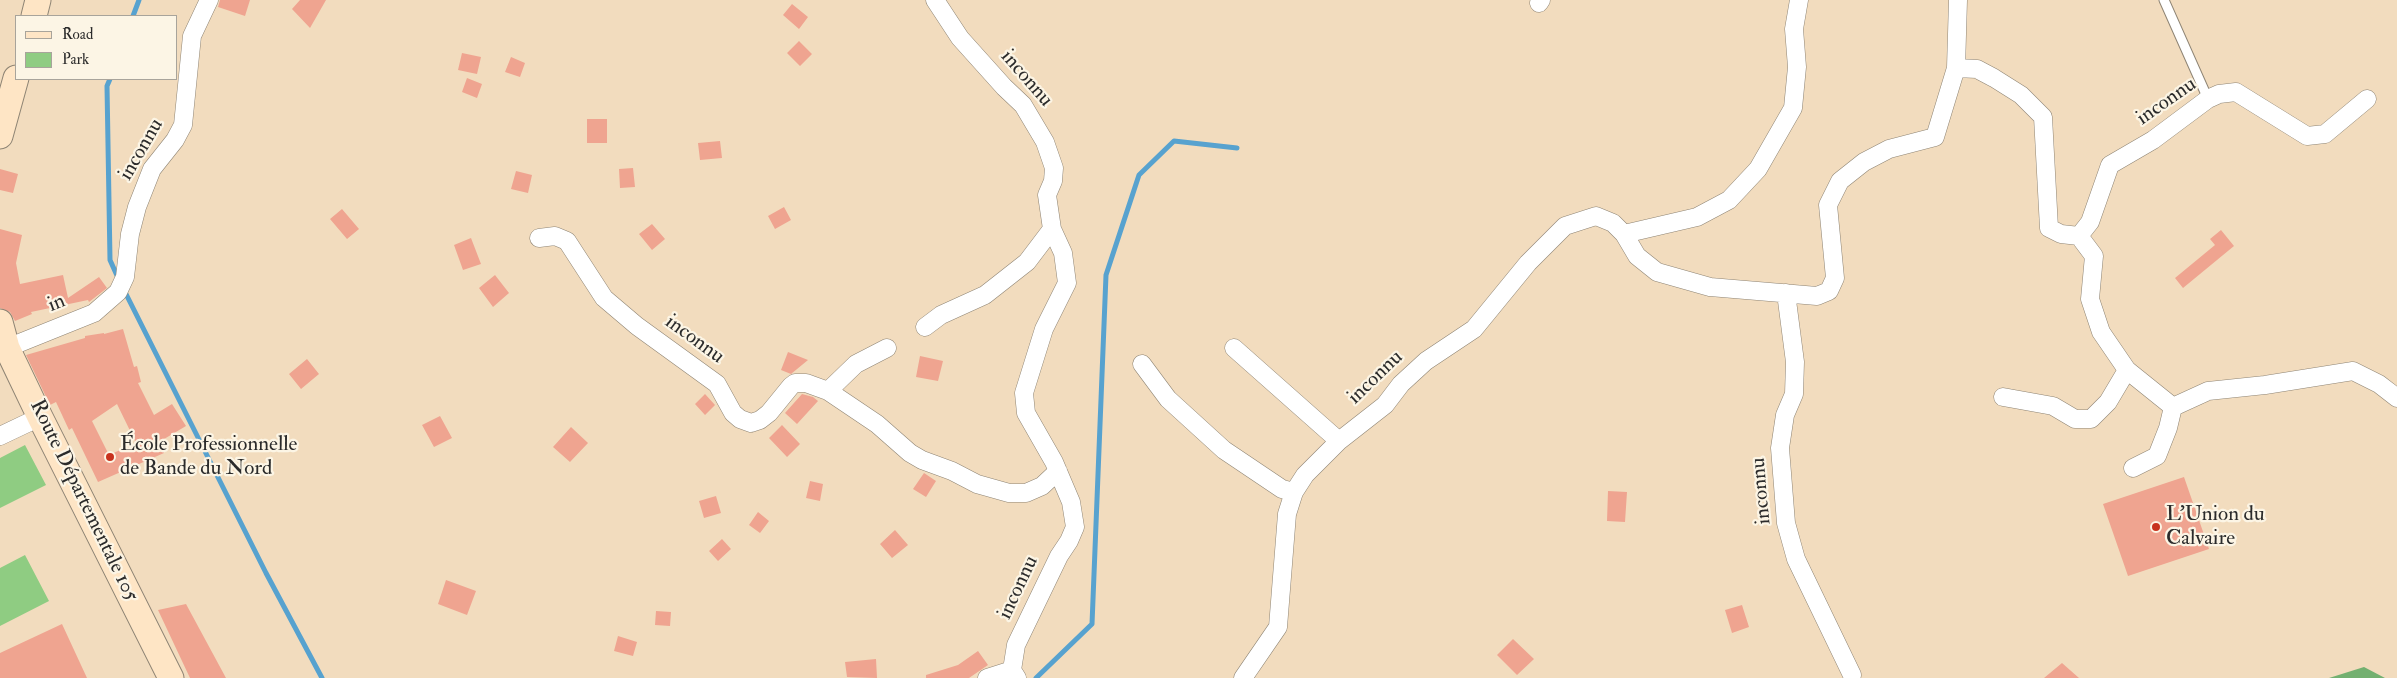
<!DOCTYPE html>
<meta charset="utf-8">
<style>
body{margin:0}
#map{position:relative;width:2397px;height:678px;overflow:hidden;background:#f2dcbe;font-family:"IM FELL Double Pica",serif}
canvas{display:block}
.legend{position:absolute;left:15px;top:15px;width:162px;height:65px;box-sizing:border-box;background:#fcf5e5;border:1px solid #a8a49b;margin:0;padding:6px 9px;list-style:none;font-size:15px;color:#2b2b2b}
.legend li{display:flex;align-items:center;gap:10px;height:25px}
.legend b{width:25px;border:1px solid #a8a49b}
</style>
<div id="map">
<canvas width="2397" height="678"></canvas>
<ul class="legend">
<li><b style="height:6px;background:#fee5c5"></b>Road</li>
<li><b style="height:14px;background:#8fcc82"></b>Park</li>
</ul>
</div>
<script>
const g = document.querySelector('canvas').getContext('2d');
g.lineJoin = 'round';
function paint(path, color) { g.fillStyle = color; g.fill(path, 'evenodd'); }
const shape = rows => new Path2D(rows.map(r => 'M' + r).join(''));
function trace(path, color, width, dash) { g.strokeStyle = color; g.lineWidth = width; g.lineCap = dash ? 'butt' : 'round'; g.setLineDash(dash || []); g.stroke(path); }
function label(font, color, halo, rows, align = 'center') {
  g.font = font + ' "IM FELL Double Pica",serif'; g.lineWidth = 4.5; g.setLineDash([]); g.textBaseline = 'middle'; g.strokeStyle = halo; g.fillStyle = color; for (const [text, x, y, turn = 0] of rows) {
    g.save(); g.translate(x, y); g.rotate((+turn || 0) * Math.PI / 180); g.textAlign = isNaN(turn) ? turn : align; if (halo) g.strokeText(text, 0, 0); g.fillText(text, 0, 0); g.restore();
  }
}
const green = shape([
 [25,445,46,485,0,508,0,458],
 [25,555,49,601,0,626,0,568]
]);
const forest = shape([
 [2364,667,2385,678,2329,678]
]);
const stream = shape([
 [133,16,139,0],
 [110,79,107,86,110,260,119,280],
 [124,290,266,573,322,678],
 [1036,678,1092,624,1106,275,1139,175,1174,141,1237,148]
]);
const building = shape([
 [220,0,250,0,245,16,218,7],
 [300,0,326,0,310,28,292,9],
 [792,4,808,17,799,29,783,15],
 [799,41,812,54,800,66,787,53],
 [462,53,481,57,477,74,458,70],
 [511,57,525,63,520,77,505,72],
 [467,78,482,84,477,98,462,92],
 [587,119,607,119,607,143,587,143],
 [720,141,722,158,700,160,698,143],
 [633,168,635,187,620,188,619,169],
 [0,169,18,174,13,193,0,190],
 [516,171,532,175,528,193,511,189],
 [784,207,791,220,775,229,768,216],
 [342,209,359,229,347,239,330,219],
 [652,224,665,239,652,250,639,234],
 [0,229,22,235,16,263,20,284,63,275,68,298,99,277,107,288,89,302,88,300,31,312,32,314,15,321,10,312,0,308],
 [2221,230,2234,246,2183,288,2175,278,2215,245,2210,239],
 [471,238,481,264,463,270,454,245],
 [495,275,509,293,493,307,479,288],
 [123,329,134,367,137,366,141,382,138,383,154,415,172,404,186,426,159,442,164,453,98,482,72,428,69,430,56,402,50,405,26,355,85,338,85,336,104,333,104,334],
 [117,404,136,443,109,455,92,421],
 [788,352,808,360,791,374,781,370],
 [920,356,943,361,938,381,916,377],
 [307,359,319,374,301,389,289,374],
 [705,394,715,405,705,415,695,404],
 [802,394,813,397,818,401,797,424,785,413],
 [440,416,452,438,434,447,422,425],
 [782,425,800,444,787,457,769,438],
 [571,427,588,443,570,462,553,447],
 [924,473,936,481,926,497,913,489],
 [2184,477,2209,549,2128,576,2103,504],
 [810,481,823,484,820,501,806,498],
 [1608,491,1627,492,1625,522,1607,521],
 [716,496,721,513,704,518,699,501],
 [758,512,769,521,760,533,749,525],
 [895,530,908,545,892,558,880,544],
 [722,539,731,549,718,561,709,551],
 [446,580,476,591,467,615,438,604],
 [186,604,226,678,190,678,158,610],
 [1742,605,1749,627,1732,633,1725,610],
 [656,611,671,612,670,626,655,625],
 [62,624,87,678,0,678,0,653],
 [618,636,637,642,633,656,614,651],
 [1513,639,1534,659,1517,675,1497,655],
 [978,651,988,665,969,678,926,678,926,675,958,665],
 [876,659,877,678,847,677,845,662],
 [2062,663,2079,678,2044,678]
]);
const lane = shape([
 [2164,0,2208,99]
]);
const street = shape([
 [935,0,960,38,1004,87,1023,105,1045,142,1054,168,1053,181,1047,195,1052,229,1063,253,1067,283,1044,329,1024,393,1026,413,1054,462,1071,502,1075,527,1069,541,1059,556,1016,645,1012,670,1017,678],
 [1539,3,1541,0],
 [1956,68,1958,0],
 [1624,234,1697,217,1729,200,1758,169,1793,108,1797,67,1794,29,1799,0],
 [2079,236,2094,256,2090,299,2101,332,2127,370,2173,407],
 [539,238,555,236,567,241,604,298,637,326,717,384,733,413,740,419,751,423,760,420,769,413,791,386,795,383,806,383,828,391,877,424,910,453,922,460,952,471,977,484,1009,493,1026,493,1042,486,1058,471],
 [1786,293,1795,362,1794,394,1785,415,1780,448,1786,523,1796,559,1852,675],
 [925,327,941,315,985,295,1027,262,1052,229],
 [7,348,94,313,118,292,125,277,130,234,137,207,152,169,175,140,183,125,192,36,209,0],
 [1234,348,1339,441],
 [1142,364,1168,399,1224,450,1282,489,1294,492],
 [828,391,856,364,887,348],
 [2003,397,2053,406,2075,419,2091,419,2108,402,2127,370],
 [0,436,40,417],
 [2133,468,2157,456,2168,428,2173,407,2208,391,2265,385,2353,371,2379,384,2397,398],
 [987,678,1012,670],
 [1243,678,1278,627,1287,514,1294,492,1305,475,1339,441,1385,405,1401,384,1426,361,1474,329,1528,263,1565,226,1596,216,1613,223,1624,234,1637,256,1657,272,1710,287,1817,296,1829,291,1835,278,1828,205,1840,181,1864,162,1889,149,1935,137,1956,68,1977,69,1994,78,2021,95,2043,117,2049,228,2061,234,2079,236,2090,222,2110,165,2153,140,2208,99,2219,94,2236,92,2307,136,2325,134,2367,99]
]);
const secondary = shape([
 [34,16,38,0],
 [0,136,16,78],
 [0,322,7,348,40,417,171,678]
]);
const markers = [
 [110,457,5,"#c8321e"],
 [2156,527,5,"#c8321e"]
];
const streetNames = [
 ["inconnu",1026,79,49],
 ["inconnu",2167,102,-35],
 ["inconnu",142,150,-60],
 ["in",57,304,-22],
 ["inconnu",694,340,36],
 ["inconnu",1376,378,-44],
 ["inconnu",1762,491,-95],
 ["Route Départementale 105",83,501,64],
 ["inconnu",1019,588,-65]
];
const poiNames = [
 ["École Professionnelle",120,445],
 ["de Bande du Nord",120,469],
 ["L'Union du",2166,515],
 ["Calvaire",2166,539]
];
paint(green, '#8fcc82');
paint(forest, '#73b070');
trace(stream, '#57a2cf', 5);
paint(building, '#efa490');
trace(lane, '#8e8474', 11);
trace(street, '#8e8474', 19);
trace(secondary, '#8e8474', 27);
trace(lane, '#fff', 9);
trace(street, '#fff', 18);
trace(secondary, '#fee5c5', 25);
for (const [x, y, r, color] of markers) { const dot = new Path2D(); dot.arc(x, y, r, 0, 2 * Math.PI); g.fillStyle = color; g.fill(dot); trace(dot, '#fcf5e5', 2); }
label('21px', '#2b2b2b', '#fcf5e5', streetNames);
label('21px', '#2b2b2b', '#fcf5e5', poiNames, 'left');
</script>
